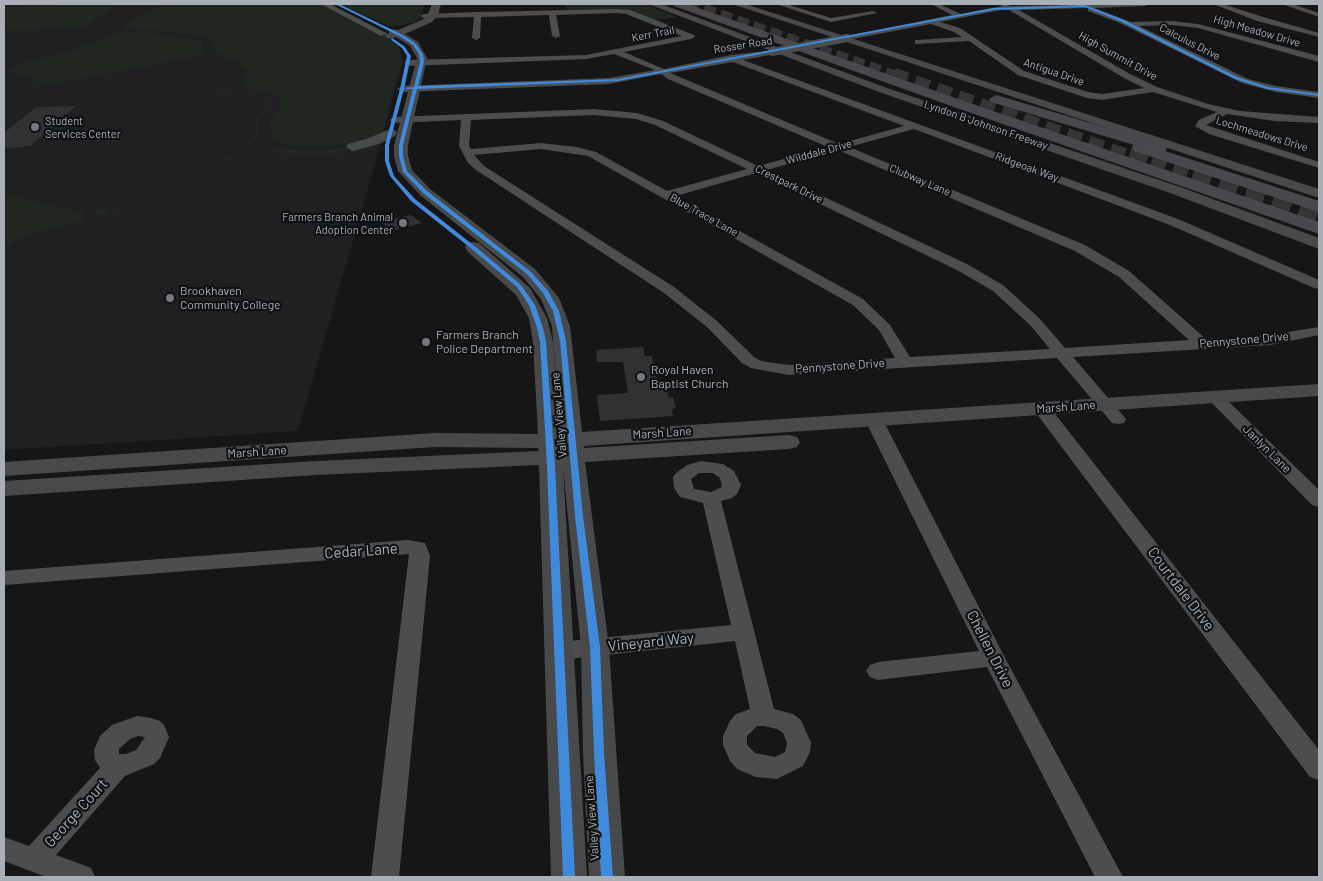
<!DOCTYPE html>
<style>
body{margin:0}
#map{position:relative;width:1323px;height:881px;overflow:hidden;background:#161616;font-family:Barlow,sans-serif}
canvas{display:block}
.frame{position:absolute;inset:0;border:5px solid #a8afb7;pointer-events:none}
</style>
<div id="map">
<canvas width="1323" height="881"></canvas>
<div class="frame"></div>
</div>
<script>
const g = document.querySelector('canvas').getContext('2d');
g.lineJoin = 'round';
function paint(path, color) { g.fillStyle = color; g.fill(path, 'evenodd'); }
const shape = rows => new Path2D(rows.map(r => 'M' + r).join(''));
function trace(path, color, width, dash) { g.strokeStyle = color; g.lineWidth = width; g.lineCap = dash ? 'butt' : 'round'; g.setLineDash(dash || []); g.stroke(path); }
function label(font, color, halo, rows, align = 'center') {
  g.font = font + ' Barlow,sans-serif'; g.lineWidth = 4.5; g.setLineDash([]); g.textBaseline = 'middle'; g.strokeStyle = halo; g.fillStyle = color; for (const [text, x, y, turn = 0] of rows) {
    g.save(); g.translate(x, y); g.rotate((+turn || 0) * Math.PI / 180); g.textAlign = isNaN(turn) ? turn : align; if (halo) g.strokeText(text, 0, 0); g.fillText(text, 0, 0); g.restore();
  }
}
const built = shape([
 [4,4,318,4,395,44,401,52,403,62,375,164,298,431,4,450]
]);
const green = shape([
 [116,4,84,28,4,31,4,7],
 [167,4,322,4,385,37,400,48,401,62,390,99,383,134,370,142,345,145,299,146,273,141,269,122,282,105,279,97,246,87,242,81,247,72,240,63,219,54,212,48,211,40,207,38,213,37,212,35,202,37,162,31,121,29,134,18],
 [340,4,425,4,420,18,415,22,404,25,388,26],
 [565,4,643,4,677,17,654,20,622,9,567,10],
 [147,32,196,39,202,42,203,49,207,54,49,85,42,86,32,77,13,73,9,70,24,63,75,50,117,33],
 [226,92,256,94,266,97,271,100,271,105,258,120,258,134,254,142,245,145,183,148,182,148,185,146,188,146,187,148,240,145,251,140,256,130,255,121,268,105,268,101,263,97,244,93,202,96],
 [376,147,376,150,334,154,258,153,260,151],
 [206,153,227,155,234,158,192,184,143,206,115,215,103,216,97,214,94,211,103,208,109,209,107,212,116,213,146,204,188,185,230,160,224,159,227,157,225,156,205,154,200,157],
 [4,194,83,212,84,221,35,232,13,241,4,248]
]);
const building = shape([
 [76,106,31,146,4,149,4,133,36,107],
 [411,215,422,223,391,231,381,222],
 [643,347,645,356,652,356,659,390,667,390,669,398,673,397,676,408,672,409,673,416,600,421,597,395,628,393,623,362,597,362,596,350]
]);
const highwayTunnelFar2 = shape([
 [687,4,897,77]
]);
const highwayTunnelFar1 = shape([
 [893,75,1146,163],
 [1131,150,1197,173]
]);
const highwayTunnel = shape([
 [1194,171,1319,214]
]);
const minor = shape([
 [321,4,330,4,388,34,381,36,321,4],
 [776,4,786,4,831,18,873,11,877,13,831,22,776,4],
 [931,4,939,4,961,14,1002,6,1001,4,1012,6,1148,4,1145,6,1094,8,1131,22,1172,21,1198,24,1319,56,1319,62,1198,28,1172,25,1139,26,1248,79,1276,86,1319,92,1319,98,1276,92,1242,83,1120,23,1088,11,1088,8,1019,10,1130,74,1157,87,1208,104,1240,111,1319,117,1318,123,1274,121,1227,114,1206,125,1319,162,1319,168,1209,134,1195,126,1199,120,1217,112,1153,92,1102,100,1087,98,1018,75,969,41,915,44,915,40,918,40,962,37,954,32,931,24,847,40,843,38,847,36,952,15,931,4],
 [1001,10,1009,10,1124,78,1144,88,1102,94,1088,92,1024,71,960,28,940,22,1001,10],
 [1213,4,1223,4,1263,17,1319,33,1319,37,1257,21,1213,4],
 [1282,4,1292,4,1319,13,1319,17,1282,4],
 [617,9,630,10,694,35,695,37,691,39,624,52,664,69,731,55,775,50,775,54,743,60,1178,219,1319,280,1319,289,1314,288,1170,225,914,129,849,147,1085,245,1129,271,1206,339,1270,335,1319,327,1319,335,1270,345,1073,357,1126,419,1124,423,1118,424,1112,423,1057,358,789,375,751,368,742,363,707,327,664,293,476,170,468,163,459,146,461,120,394,123,389,120,394,117,594,109,637,113,663,121,758,166,828,147,668,79,661,74,609,84,402,92,397,89,402,86,609,78,655,70,614,54,586,59,408,66,404,63,408,60,586,55,682,36,626,14,617,13,556,15,560,36,556,38,552,36,549,15,481,17,480,38,476,40,472,38,474,17,424,18,420,16,424,14,478,12,617,9],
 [733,62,904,126,839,144,670,73,733,62],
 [594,115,636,119,655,125,747,169,667,191,596,152,577,147,541,143,471,149,469,146,471,120,594,115],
 [541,149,588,156,853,305,879,330,895,358,789,365,761,361,754,357,717,321,674,287,484,166,474,155,541,149],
 [838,150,1075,251,1119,277,1189,340,1065,348,1040,319,1003,285,967,264,767,170,838,150],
 [756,173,957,270,993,291,1030,325,1050,349,910,357,890,325,863,299,676,196,756,173],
 [1215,392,1221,394,1319,490,1319,507,1312,505,1209,400,1207,397,1209,394,1215,392],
 [1042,404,1048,405,1319,750,1319,780,1310,777,1036,413,1034,409,1036,405,1042,404],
 [874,415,880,416,883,420,1005,658,1123,877,1095,877,987,667,878,680,870,677,866,671,870,665,878,662,979,651,865,420,868,416,874,415],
 [701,461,723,464,734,471,741,485,737,494,732,498,721,501,774,709,793,714,801,720,811,743,810,752,803,766,777,779,756,777,737,769,730,761,723,745,723,736,730,721,736,714,750,709,735,641,559,660,551,657,548,651,551,645,559,642,731,625,703,503,680,497,674,488,673,477,676,473,687,465,701,461],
 [699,473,713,473,720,478,722,487,711,492,694,489,691,479,699,473],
 [757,726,764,726,777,729,783,733,787,743,785,752,775,757,755,753,747,745,747,736,757,726],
 [408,540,425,543,430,556,399,877,371,877,409,554,4,585,4,571,408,540],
 [137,716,151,718,160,721,164,725,169,737,160,758,154,764,125,776,56,855,91,868,95,877,46,877,4,861,4,837,29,846,100,768,95,760,94,750,100,736,112,725,137,716],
 [138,736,145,737,136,750,126,754,119,754,119,749,130,739,138,736]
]);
const major = shape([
 [432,4,441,4,438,15,432,22,405,34,418,42,427,58,408,145,408,156,412,170,430,189,535,269,559,298,570,326,582,432,1319,384,1319,396,584,446,584,448,789,435,797,437,800,442,797,447,789,449,585,462,609,647,625,877,589,877,583,753,581,647,563,467,587,877,551,877,539,465,316,475,4,496,4,481,316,461,539,451,538,448,435,447,4,476,4,462,435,433,538,434,533,342,529,318,516,295,467,251,465,247,467,243,473,242,479,243,530,288,547,318,553,342,560,427,552,326,541,299,523,277,420,195,398,171,394,156,394,145,417,58,410,46,396,37,389,39,384,36,389,33,389,29,398,30,426,18,432,4],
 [648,4,661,4,887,88,1180,187,1319,238,1319,249,1170,193,879,92,648,4],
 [732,4,745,4,1319,189,1319,198,732,4],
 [390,129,395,130,397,133,395,136,379,144,353,151,346,147,348,144,369,138,390,129]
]);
const highway = shape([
 [673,4,687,4,961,100,1319,222,1319,234,951,106,674,6,673,4],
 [996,95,1165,145,1167,148,1165,151,1319,201,1319,212,1134,151,1132,148,1134,145,991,102,989,99,996,95]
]);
const minorBridge = shape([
 [772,52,847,38]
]);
const cycleway = shape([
 [335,4,339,4,403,35,415,43,423,54,424,62,418,86,618,79,993,8,1085,5,1124,20,1237,77,1268,87,1319,94,1319,96,1267,89,1235,79,1122,22,1085,7,993,10,618,81,417,89,403,145,403,156,407,171,427,191,531,272,548,291,559,311,566,341,583,516,600,647,604,753,613,877,601,877,594,753,590,647,575,516,560,341,553,311,543,293,527,274,423,193,403,172,399,156,399,145,413,89,407,89,405,88,414,87,420,62,419,54,413,45,401,37,335,4],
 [392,38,404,46,411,56,404,89,389,145,389,161,394,176,415,199,477,248,521,285,535,305,543,328,546,342,555,466,575,877,563,877,547,466,540,342,537,328,529,305,517,287,473,250,411,201,390,176,385,161,385,145,400,89,407,56,402,48,391,40,392,38]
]);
const markers = [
 [35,127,5,"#75797f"],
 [403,223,5,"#75797f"],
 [170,298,5,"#75797f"],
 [426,342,5,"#75797f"],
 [641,377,5,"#75797f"]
];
const farStreetnames = [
 ["High Meadow Drive",1257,31,16],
 ["Kerr Trail",653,34,-11],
 ["Calculus Drive",1190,42,27],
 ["Rosser Road",743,45,-9],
 ["High Summit Drive",1118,56,29],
 ["Antigua Drive",1054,72,19],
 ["Lyndon B Johnson Freeway",986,125,19],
 ["Lochmeadows Drive",1262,134,17],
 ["Wilddale Drive",819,152,-15],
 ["Ridgeoak Way",1027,167,20],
 ["Clubway Lane",920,180,23],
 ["Crestpark Drive",789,184,26],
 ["Blue Trace Lane",704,215,29]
];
const farPoinames = [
 ["Student",45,121],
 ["Services Center",45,134],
 ["Farmers Branch Animal",393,217,"right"],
 ["Adoption Center",393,230,"right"]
];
const poiNames = [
 ["Brookhaven",180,291],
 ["Community College",180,305],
 ["Farmers Branch",436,335],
 ["Police Department",436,349],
 ["Royal Haven",651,370],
 ["Baptist Church",651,384]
];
const streetNames = [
 ["Pennystone Drive",1244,340,-5],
 ["Pennystone Drive",840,366,-4],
 ["Marsh Lane",1066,407,-4],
 ["Valley View Lane",559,415,-95],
 ["Marsh Lane",662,433,-4],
 ["Janlyn Lane",1267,449,45],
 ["Marsh Lane",257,452,-4],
 ["Valley View Lane",592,818,-94]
];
const nearStreetnames = [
 ["Cedar Lane",361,551,-4],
 ["Courtdale Drive",1181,589,53],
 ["Vineyard Way",651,642,-6],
 ["Chellen Drive",990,649,63],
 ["George Court",76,813,-48]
];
paint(built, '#202022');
paint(green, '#202720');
paint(building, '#303132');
trace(highwayTunnelFar2, '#333536', 12, [12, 5.5]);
trace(highwayTunnelFar1, '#333536', 15, [15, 8]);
trace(highwayTunnel, '#333536', 19, [19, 9]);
paint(minor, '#4b4d4f');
paint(major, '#48494b');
paint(highway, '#48494c');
trace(minorBridge, '#4b4d4f', 8);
paint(cycleway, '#408adc');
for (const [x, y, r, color] of markers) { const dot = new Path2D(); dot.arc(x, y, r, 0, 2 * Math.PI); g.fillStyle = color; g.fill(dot); trace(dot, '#101112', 2); }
label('11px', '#a8afb7', '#101112', farStreetnames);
label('11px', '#a8afb7', '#101112', farPoinames, 'left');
label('12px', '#a8afb7', '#101112', poiNames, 'left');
label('12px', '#a8afb7', '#101112', streetNames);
label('15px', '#a8afb7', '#101112', nearStreetnames);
</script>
